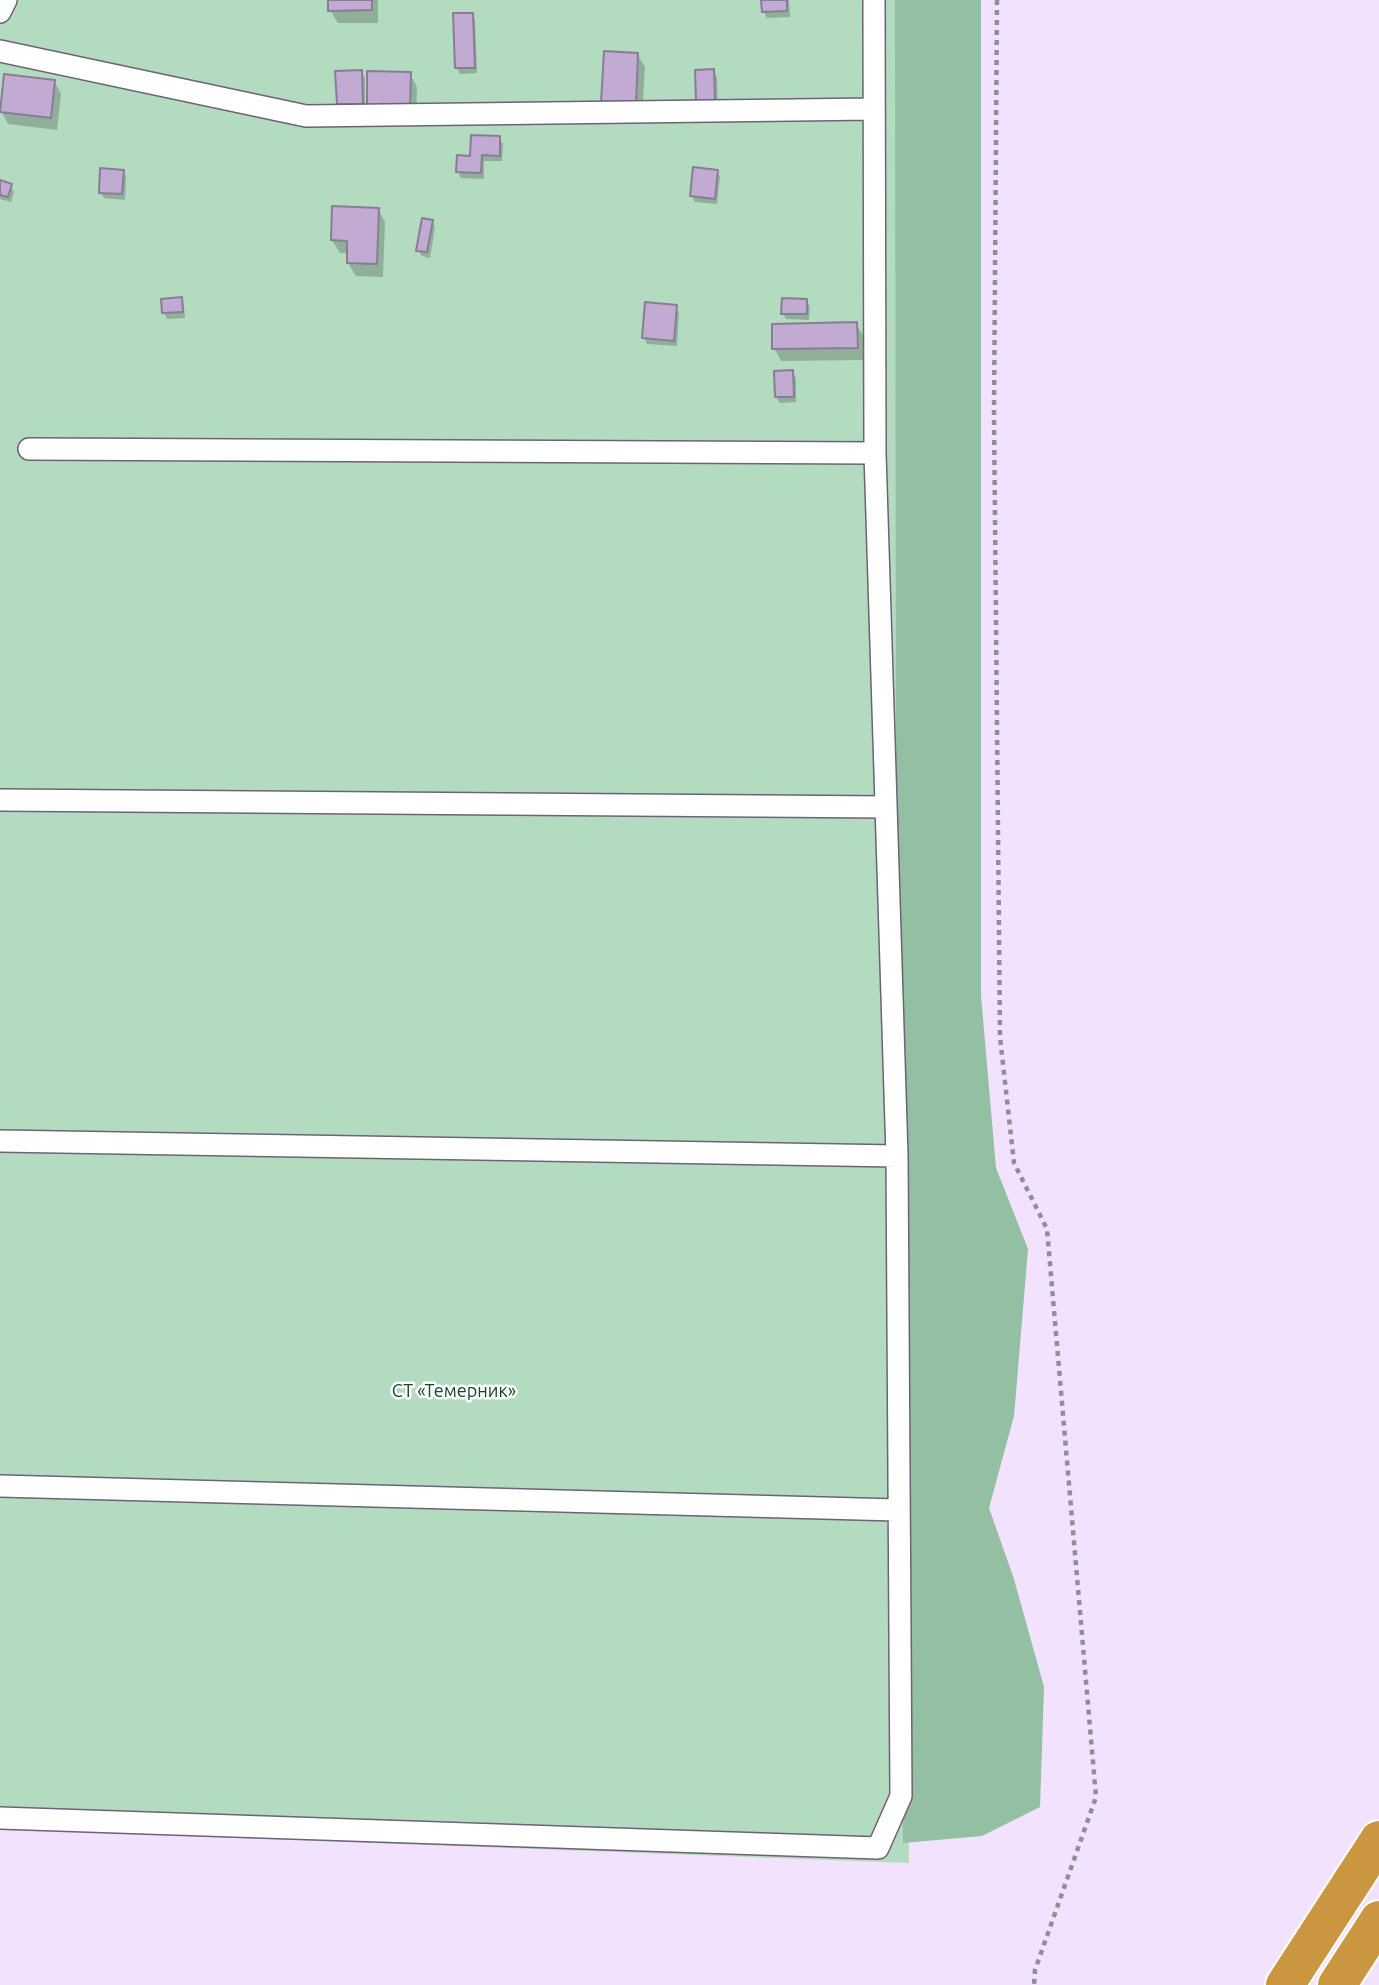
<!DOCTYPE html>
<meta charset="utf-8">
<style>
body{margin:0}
canvas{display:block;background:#f2e2fd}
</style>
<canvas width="1379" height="1985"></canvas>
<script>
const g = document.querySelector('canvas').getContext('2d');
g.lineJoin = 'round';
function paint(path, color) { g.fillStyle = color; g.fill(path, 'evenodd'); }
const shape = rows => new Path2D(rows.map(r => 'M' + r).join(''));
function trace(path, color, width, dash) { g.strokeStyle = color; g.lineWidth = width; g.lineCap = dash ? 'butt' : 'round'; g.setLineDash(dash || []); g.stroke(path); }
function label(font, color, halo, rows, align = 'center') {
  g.font = font + ' Ubuntu,sans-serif'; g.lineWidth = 5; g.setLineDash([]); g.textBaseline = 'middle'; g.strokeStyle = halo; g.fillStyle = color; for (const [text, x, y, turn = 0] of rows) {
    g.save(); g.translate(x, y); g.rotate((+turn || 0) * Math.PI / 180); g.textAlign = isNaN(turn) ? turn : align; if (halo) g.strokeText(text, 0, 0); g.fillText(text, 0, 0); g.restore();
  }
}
const green = shape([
 [0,0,899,0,909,1863,0,1829]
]);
const forest = shape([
 [895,0,981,0,981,996,996,1168,1028,1249,1014,1416,989,1508,1014,1579,1044,1687,1040,1807,982,1836,903,1843,897,1510]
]);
const shadow = shape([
 [330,0,378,0,378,23,338,23,330,10],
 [763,0,789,0,790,17,767,18,764,12],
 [472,15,475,20,477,73,460,74,457,68],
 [606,53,637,54,645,67,642,117],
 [713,71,717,77,718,106,697,72],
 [361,72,365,78,365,109,342,110,338,104],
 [410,74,417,87,416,119,376,118],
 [54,81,61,94,57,130,8,124,1,111],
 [499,138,503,144,502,161,484,161,484,179,461,178,458,172,472,158],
 [123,171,126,177,125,200,104,198,100,192],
 [717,171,720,177,717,204,695,202,692,196],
 [0,182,11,186,14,192,11,202,0,199],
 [378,209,385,222,383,277,356,276,348,263,349,253,340,253,332,240],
 [432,221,435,227,430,258,422,256,418,250],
 [181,299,184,305,185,318,167,319,164,313],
 [806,301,810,306,809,320,786,319,783,313],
 [676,307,679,313,677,346,647,344,644,338],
 [856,324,864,337,864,360,781,361,774,348],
 [792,372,796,378,796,402,780,403,776,397]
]);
const building = shape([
 [328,0,372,0,372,10,328,11,328,0],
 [761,0,787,0,787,11,762,12,761,0],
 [453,13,473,13,475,68,455,68,453,13],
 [604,51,638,53,636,105,601,103,604,51],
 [714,69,715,101,696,101,695,70,714,69],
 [362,70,363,104,337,104,335,71,362,70],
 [367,71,411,72,410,106,367,105,367,71],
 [4,74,55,80,51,118,0,112,4,74],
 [471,135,500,136,500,156,482,155,481,173,456,172,457,155,470,156,471,135],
 [693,167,718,170,715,199,690,196,693,167],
 [100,168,124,170,122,194,99,193,100,168],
 [0,180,12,184,8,197,0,195,0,180],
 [332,206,379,208,377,264,347,263,347,241,331,240,332,206],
 [422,218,433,220,427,252,416,251,422,218],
 [182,297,183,312,162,313,161,299,182,297],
 [782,298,807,299,807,314,781,314,782,298],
 [645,302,677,305,674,341,642,338,645,302],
 [857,322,858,348,772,349,772,324,857,322],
 [793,370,794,397,775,397,774,371,793,370]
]);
const path = shape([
 [997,0,994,414,1000,1037,1014,1163,1047,1229,1096,1797,1035,1970,1034,1985]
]);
const service = shape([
 [0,12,6,0],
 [0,51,306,116,874,109],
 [29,449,875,453],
 [0,800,886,807],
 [0,1141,897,1156],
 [0,1486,897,1510],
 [0,1818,878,1848,901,1796,897,1156,875,453,874,0]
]);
const trunk = shape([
 [1285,1985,1379,1840],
 [1337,1985,1379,1920]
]);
const parkNames = [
 ["СТ «Темерник»",454,1391]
];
paint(green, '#b3dbc0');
paint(forest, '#93bfa2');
paint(shadow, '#0003');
paint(building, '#c2abd3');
trace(building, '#8a7c94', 2);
trace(service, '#6f6178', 24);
trace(trunk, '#fff', 42);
trace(path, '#968b9e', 4.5, [5, 5]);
trace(service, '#fff', 21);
trace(trunk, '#cb9640', 38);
label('18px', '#11472a', '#fff', parkNames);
</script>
